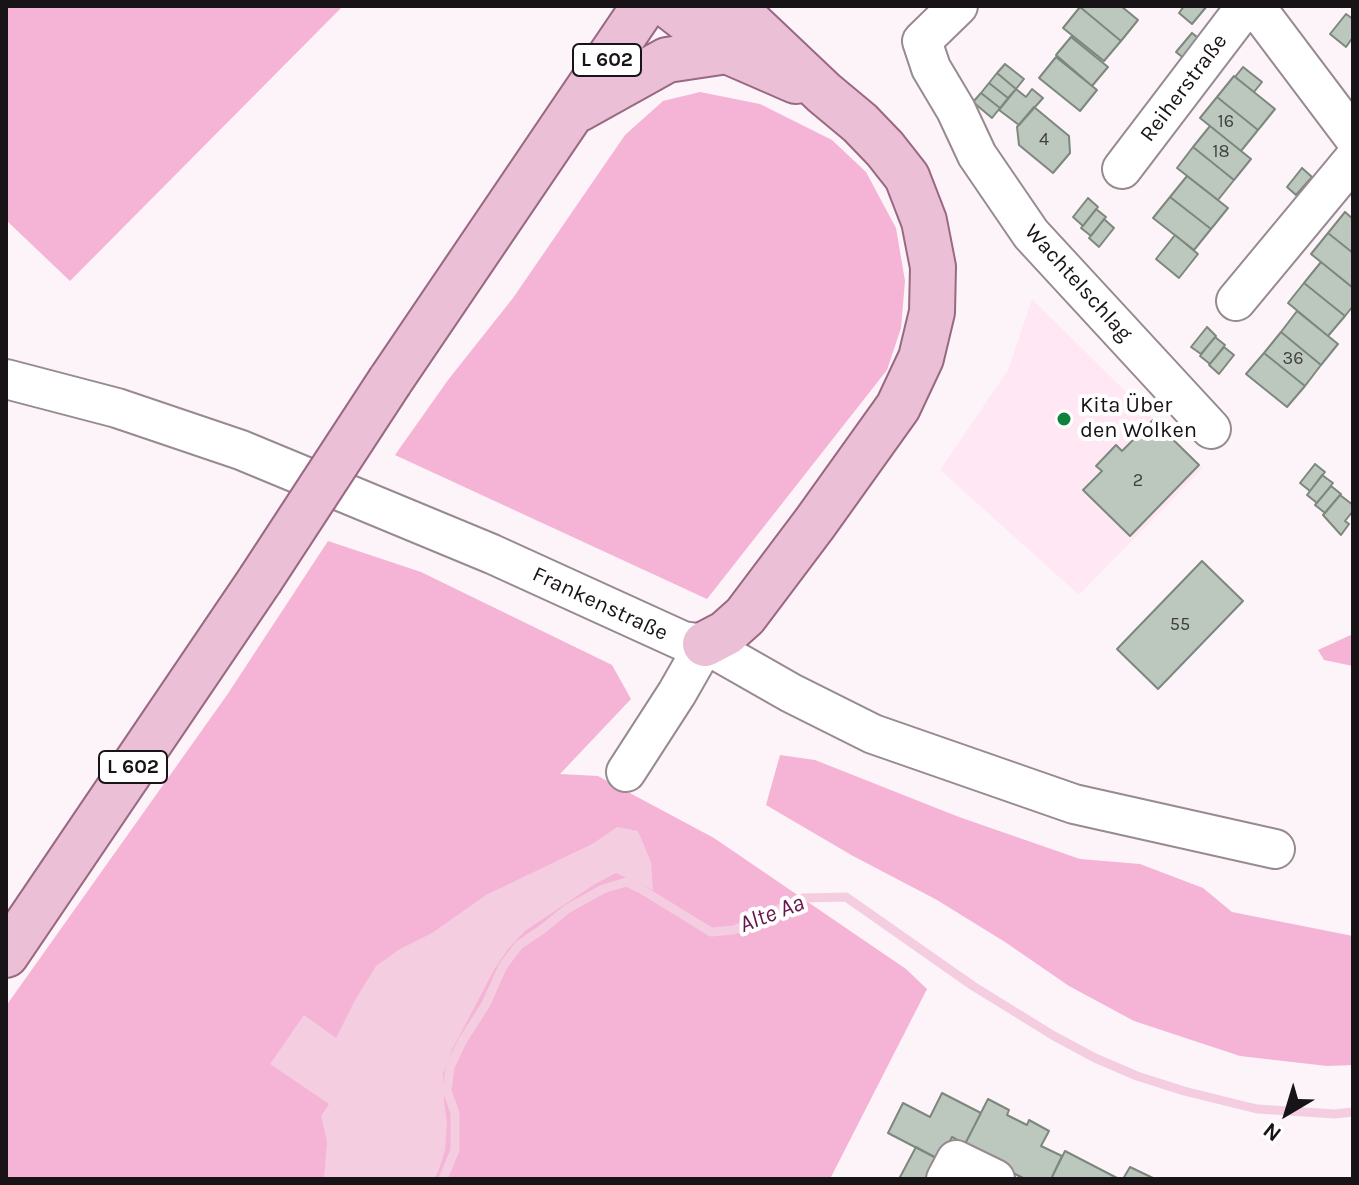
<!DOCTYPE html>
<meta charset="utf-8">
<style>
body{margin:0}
#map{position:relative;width:1359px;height:1185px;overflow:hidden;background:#fdf4f9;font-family:Karla,sans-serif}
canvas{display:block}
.frame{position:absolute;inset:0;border:8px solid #181316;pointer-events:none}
.north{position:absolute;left:1247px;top:1073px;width:80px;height:80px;-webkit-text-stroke:6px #fff;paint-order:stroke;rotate:218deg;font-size:22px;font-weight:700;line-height:32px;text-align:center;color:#181316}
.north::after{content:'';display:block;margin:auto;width:28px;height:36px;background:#181316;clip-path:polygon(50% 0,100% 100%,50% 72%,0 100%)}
</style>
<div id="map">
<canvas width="1359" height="1185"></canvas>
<div class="frame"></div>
<div class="north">N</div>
</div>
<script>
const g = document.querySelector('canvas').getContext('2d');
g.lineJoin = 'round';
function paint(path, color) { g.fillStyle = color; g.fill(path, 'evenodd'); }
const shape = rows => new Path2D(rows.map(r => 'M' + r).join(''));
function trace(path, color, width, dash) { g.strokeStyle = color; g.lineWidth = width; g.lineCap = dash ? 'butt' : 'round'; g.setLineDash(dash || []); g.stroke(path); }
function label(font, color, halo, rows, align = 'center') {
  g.font = font + ' Karla,sans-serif'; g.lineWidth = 8; g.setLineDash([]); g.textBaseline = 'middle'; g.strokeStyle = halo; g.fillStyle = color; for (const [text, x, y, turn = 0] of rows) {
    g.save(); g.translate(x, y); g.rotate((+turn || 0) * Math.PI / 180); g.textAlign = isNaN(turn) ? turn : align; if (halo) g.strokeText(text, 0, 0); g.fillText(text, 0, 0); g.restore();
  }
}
const built = shape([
 [1032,299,1203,468,1079,595,940,470,1008,370]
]);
const green = shape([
 [6,6,343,6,70,281,6,220],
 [700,92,760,104,832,140,866,172,896,228,905,281,901,328,887,370,707,599,395,455,448,380,513,298,625,135,663,101],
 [328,541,421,572,612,665,631,699,560,774,598,776,714,838,906,969,927,989,830,1179,6,1179,6,1006,227,695],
 [1353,634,1353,666,1324,660,1318,650],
 [780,755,815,760,959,817,1080,859,1140,864,1203,888,1232,912,1353,936,1353,1065,1327,1066,1240,1056,1134,1021,1069,986,1005,942,937,900,853,856,766,805]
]);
const water = shape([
 [617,827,638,831,651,862,653,890,616,873,595,884,525,931,508,949,494,970,453,1048,443,1074,444,1101,447,1123,445,1151,438,1172,434,1179,324,1179,327,1141,321,1116,329,1104,270,1064,304,1015,336,1038,355,1000,376,966,400,949,432,933,486,895,594,843]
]);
const stream = shape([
 [443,1179,455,1150,455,1113,447,1091,450,1067,463,1040,486,1004,503,966,519,945,544,928,567,909,603,889,626,882,641,889,711,932,734,930,803,898,846,897,973,986,1054,1036,1095,1058,1137,1076,1184,1091,1257,1109,1335,1114,1353,1112]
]);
const building = shape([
 [1081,6,1121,6,1138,20,1121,41,1080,7,1081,6],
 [1184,6,1207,6,1192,24,1179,13,1184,6],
 [1080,7,1121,41,1104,61,1063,28,1080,7],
 [1346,14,1353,19,1353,37,1346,47,1330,34,1346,14],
 [1192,33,1202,41,1186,60,1176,52,1192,33],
 [1071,37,1108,67,1092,86,1056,55,1071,37],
 [1056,57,1097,90,1080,111,1039,78,1056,57],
 [1005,64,1024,79,1016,89,997,73,1005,64],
 [1243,67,1262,82,1254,92,1235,77,1243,67],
 [997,73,1016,89,1008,98,989,83,997,73],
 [1234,76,1275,109,1258,130,1217,97,1234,76],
 [989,83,1008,98,1000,108,981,93,989,83],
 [1016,89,1026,97,1032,89,1043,98,1019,125,999,110,1016,89],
 [981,93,1000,108,992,118,973,102,981,93],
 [1217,97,1258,130,1241,151,1200,118,1217,97],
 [1034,107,1069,136,1070,153,1053,173,1019,145,1017,127,1034,107],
 [1210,126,1251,159,1234,180,1193,147,1210,126],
 [1193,147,1234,180,1218,200,1177,168,1193,147],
 [1302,168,1312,177,1296,195,1287,187,1302,168],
 [1187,176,1228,208,1211,229,1170,197,1187,176],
 [1170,197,1211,229,1194,250,1153,218,1170,197],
 [1088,198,1098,207,1083,226,1073,217,1088,198],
 [1096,209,1106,217,1091,236,1081,228,1096,209],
 [1345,212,1353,219,1353,253,1328,233,1345,212],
 [1104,219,1114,228,1099,247,1089,238,1104,219],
 [1328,233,1353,253,1352,287,1311,254,1328,233],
 [1175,235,1198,254,1179,278,1156,259,1175,235],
 [1321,262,1353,288,1353,306,1345,316,1304,283,1321,262],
 [1304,283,1345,316,1328,336,1288,303,1304,283],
 [1297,311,1338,344,1321,365,1281,332,1297,311],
 [1207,327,1216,336,1201,354,1191,347,1207,327],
 [1281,332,1321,365,1305,386,1264,353,1281,332],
 [1215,337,1225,345,1210,364,1200,356,1215,337],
 [1224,347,1234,355,1219,374,1209,365,1224,347],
 [1264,353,1305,386,1287,407,1246,374,1264,353],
 [1153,420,1199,465,1130,536,1083,490,1102,471,1096,466,1116,445,1122,451,1153,420],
 [1315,464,1325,472,1310,491,1300,483,1315,464],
 [1322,475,1333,483,1317,503,1307,495,1322,475],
 [1331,486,1341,494,1325,513,1315,505,1331,486],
 [1340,495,1353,505,1353,511,1345,521,1349,524,1341,535,1323,515,1340,495],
 [1202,561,1243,601,1158,689,1117,649,1202,561],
 [942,1093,981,1113,965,1144,952,1137,940,1160,888,1133,903,1103,930,1117,942,1093],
 [988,1099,1009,1110,1007,1115,1027,1125,1029,1120,1049,1131,1041,1146,1062,1156,1051,1179,1025,1179,963,1148,988,1099],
 [916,1147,942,1161,933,1179,899,1179,916,1147],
 [1065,1151,1119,1179,1051,1179,1065,1151],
 [1130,1167,1155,1179,1123,1179,1130,1167]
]);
const minor = shape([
 [958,6,922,41,931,68,956,110,977,155,1031,234,1211,429],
 [1255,6,1353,136],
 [1122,169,1246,6],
 [1236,301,1353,160],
 [6,379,117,408,241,450,492,554,683,641,705,644],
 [626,772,677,693,705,644,791,693,873,734,1074,804,1275,849],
 [946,1179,956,1160,995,1179]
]);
const major = shape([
 [669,6,727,51,796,81],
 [579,109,667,60,727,51],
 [390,381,644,6],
 [705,644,726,633,745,616,815,523,898,407,921,358,932,312,933,267,924,221,907,177,885,149,860,123,824,93,747,20,729,6],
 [6,955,260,580]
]);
const majorBridge = shape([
 [260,580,390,381]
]);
const markers = [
 [1064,419,8,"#0c823a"]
];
const numberNames = [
 ["16",1226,122],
 ["4",1044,140],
 ["18",1221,152],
 ["36",1293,359],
 ["2",1138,481],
 ["55",1180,625]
];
const shields = [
 [607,60,68],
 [133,767,68]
];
const shieldNames = [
 ["L 602",607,60],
 ["L 602",133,767]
];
const streetNames = [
 ["Reiherstraße",1184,88,-53],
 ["Wachtelschlag",1078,283,48],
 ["Frankenstraße",600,604,25]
];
const poiNames = [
 ["Kita Über",1080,406],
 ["den Wolken",1080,431]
];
const waterNames = [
 ["Alte Aa",772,914,-21]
];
paint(built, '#ffe8f3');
paint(green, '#f5b3d6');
paint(water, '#f4cde1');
trace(stream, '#f4cde1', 9);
paint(building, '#bcc8be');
trace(building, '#7c877e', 2);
trace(minor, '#978a90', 42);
trace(major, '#996883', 48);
trace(minor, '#fff', 38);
trace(major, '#ebc0d7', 44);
trace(majorBridge, '#996883', 48, []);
trace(majorBridge, '#ebc0d7', 44);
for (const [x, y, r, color] of markers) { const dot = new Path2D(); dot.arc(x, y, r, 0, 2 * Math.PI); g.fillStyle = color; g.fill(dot); trace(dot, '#fff', 3); }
label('18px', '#414040', null, numberNames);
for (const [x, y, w] of shields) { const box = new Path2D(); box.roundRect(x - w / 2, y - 16, w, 32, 6); g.fillStyle = '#fff'; g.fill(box); trace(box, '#181316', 2); }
label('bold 20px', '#181316', null, shieldNames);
label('22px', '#181316', '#fff', streetNames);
label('22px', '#181316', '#fff', poiNames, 'left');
label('italic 24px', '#67164a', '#fff', waterNames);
</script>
